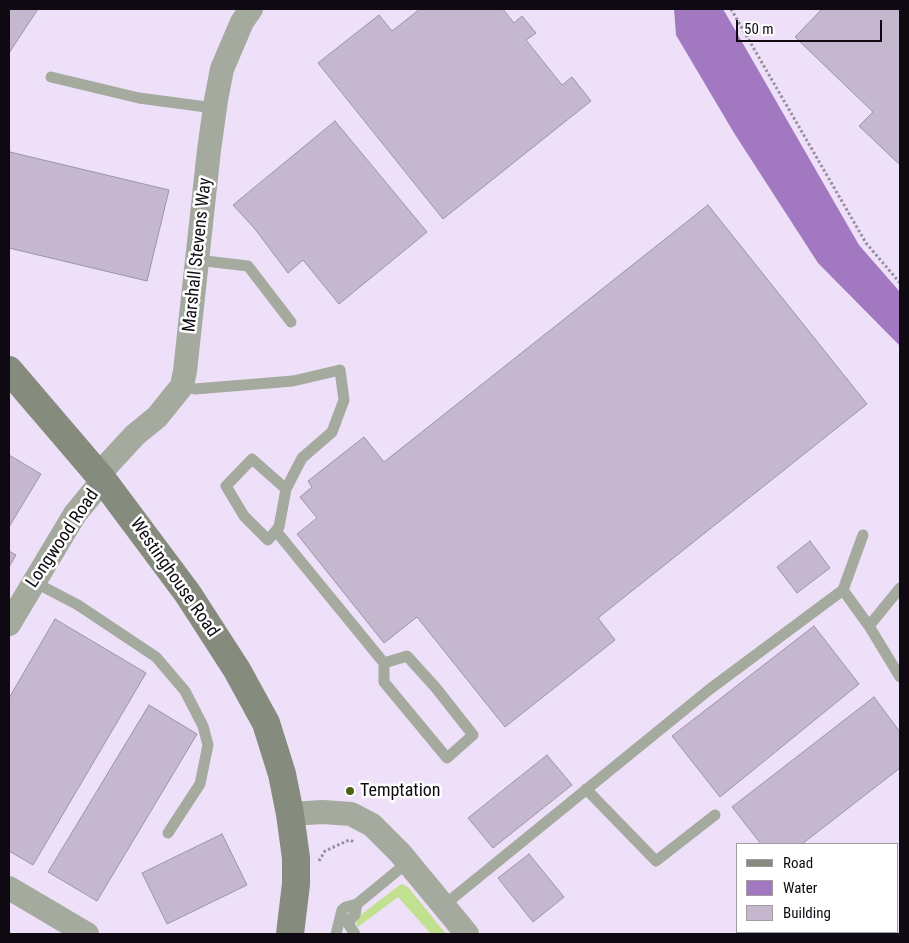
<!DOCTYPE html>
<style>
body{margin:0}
#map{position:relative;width:909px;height:943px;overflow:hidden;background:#ede0f8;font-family:"Roboto Condensed",sans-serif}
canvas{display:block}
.frame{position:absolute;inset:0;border:10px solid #0f0a12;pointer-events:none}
.legend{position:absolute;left:736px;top:843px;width:162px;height:90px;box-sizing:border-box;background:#fff;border:1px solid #9f9da0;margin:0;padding:6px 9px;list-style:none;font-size:15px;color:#0f0a12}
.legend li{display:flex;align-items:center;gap:10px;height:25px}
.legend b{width:25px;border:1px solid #9f9da0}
.scale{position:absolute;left:736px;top:20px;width:146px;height:22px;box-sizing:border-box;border:2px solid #0f0a12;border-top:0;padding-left:6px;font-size:15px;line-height:18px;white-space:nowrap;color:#0f0a12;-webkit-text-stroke:4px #fff;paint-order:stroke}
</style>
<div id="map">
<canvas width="909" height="943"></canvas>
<div class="frame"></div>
<ul class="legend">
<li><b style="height:6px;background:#868c7d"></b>Road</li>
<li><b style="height:14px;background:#a279c0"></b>Water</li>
<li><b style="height:14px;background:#c4b7ce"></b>Building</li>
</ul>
<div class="scale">50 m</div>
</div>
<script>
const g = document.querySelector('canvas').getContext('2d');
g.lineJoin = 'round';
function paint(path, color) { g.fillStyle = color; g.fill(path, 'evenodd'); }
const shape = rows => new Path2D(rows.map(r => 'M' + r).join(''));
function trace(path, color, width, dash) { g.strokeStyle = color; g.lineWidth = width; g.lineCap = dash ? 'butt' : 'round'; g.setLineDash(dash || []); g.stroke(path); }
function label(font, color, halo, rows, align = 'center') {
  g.font = font + ' "Roboto Condensed",sans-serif'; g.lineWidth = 5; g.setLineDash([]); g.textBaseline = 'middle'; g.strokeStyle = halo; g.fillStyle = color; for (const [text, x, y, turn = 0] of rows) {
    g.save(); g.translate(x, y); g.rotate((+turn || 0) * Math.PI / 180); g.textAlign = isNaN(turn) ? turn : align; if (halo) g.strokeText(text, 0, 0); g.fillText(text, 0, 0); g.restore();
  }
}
const green = shape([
 [401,884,408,887,446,934,431,934,398,897,358,927,356,923,358,917]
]);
const water = shape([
 [674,9,723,9,859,245,900,292,900,346,818,263,734,133,676,35]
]);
const building = shape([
 [9,9,38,9,9,53,9,9],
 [420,9,503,9,514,23,522,16,536,33,526,40,562,85,572,77,591,101,443,219,318,63,379,15,392,31,420,9],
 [822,9,900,9,900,165,859,126,873,112,795,37,822,9],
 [335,121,427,232,339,304,303,260,288,273,255,229,233,205,335,121],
 [10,152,169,190,147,281,9,248,9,159,10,152],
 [708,205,867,404,598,618,615,640,505,727,417,617,384,643,297,534,317,518,300,497,312,487,308,481,364,437,384,462,708,205],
 [9,455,41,474,9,527,9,455],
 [810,541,830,568,797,593,777,567,810,541],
 [9,551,16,555,9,567,9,551],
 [55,619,146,673,33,865,9,851,9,698,55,619],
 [814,626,859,684,720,797,672,736,814,626],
 [874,697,900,732,900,768,802,844,761,844,732,807,874,697],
 [149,705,197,734,97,901,48,872,149,705],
 [547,755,572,785,493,848,468,818,547,755],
 [222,834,247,885,167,924,142,873,222,834],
 [529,854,564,897,533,922,498,878,529,854]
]);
const path = shape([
 [731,9,866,243,900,283],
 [319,861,325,851,349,840,355,842]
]);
const lane = shape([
 [51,77,139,98,214,108],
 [197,260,248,266,291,322],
 [182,386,195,389,293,381,340,370,344,400,332,432,302,458,286,489,279,527,268,540,244,516,226,486,252,459,286,489],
 [276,531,384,663,384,682,447,758,473,735,436,688,407,656,384,663],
 [34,582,78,605,156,657,185,691,203,726,208,745,200,784,168,833],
 [843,590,863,535],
 [869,626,900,588],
 [586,789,656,861,715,815],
 [443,906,710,689,843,590,869,626,900,677],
 [336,934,342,910,346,907,357,904,408,862],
 [355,934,349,925,351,918,355,915,357,904]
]);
const street = shape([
 [98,475,135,435,157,417,182,386,185,371,209,150,216,100,222,69,242,22,251,9],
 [9,624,75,514,103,480],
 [290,814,323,812,351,814,372,825,400,853,467,934],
 [9,888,87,934]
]);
const secondary = shape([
 [9,370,103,480,188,594,237,670,266,723,282,774,290,814,296,858,296,884,290,934]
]);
const markers = [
 [350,791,5,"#4a6313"]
];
const streetNames = [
 ["Marshall Stevens Way",198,255,-84],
 ["Longwood Road",63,539,-56],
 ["Westinghouse Road",174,578,55]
];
const poiNames = [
 ["Temptation",360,791]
];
paint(green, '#c1e190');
paint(water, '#a279c0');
paint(building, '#c4b7ce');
trace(building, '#9e92a8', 1);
trace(path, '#988ea0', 3, [2.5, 2.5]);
trace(lane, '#a5aa9f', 11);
trace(street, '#a5aa9f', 24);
trace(secondary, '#868c7d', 28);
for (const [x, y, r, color] of markers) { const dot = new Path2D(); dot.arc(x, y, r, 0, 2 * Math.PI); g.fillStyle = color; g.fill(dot); trace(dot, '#fff', 2); }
label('18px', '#0f0a12', '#fff', streetNames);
label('18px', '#0f0a12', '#fff', poiNames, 'left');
</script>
